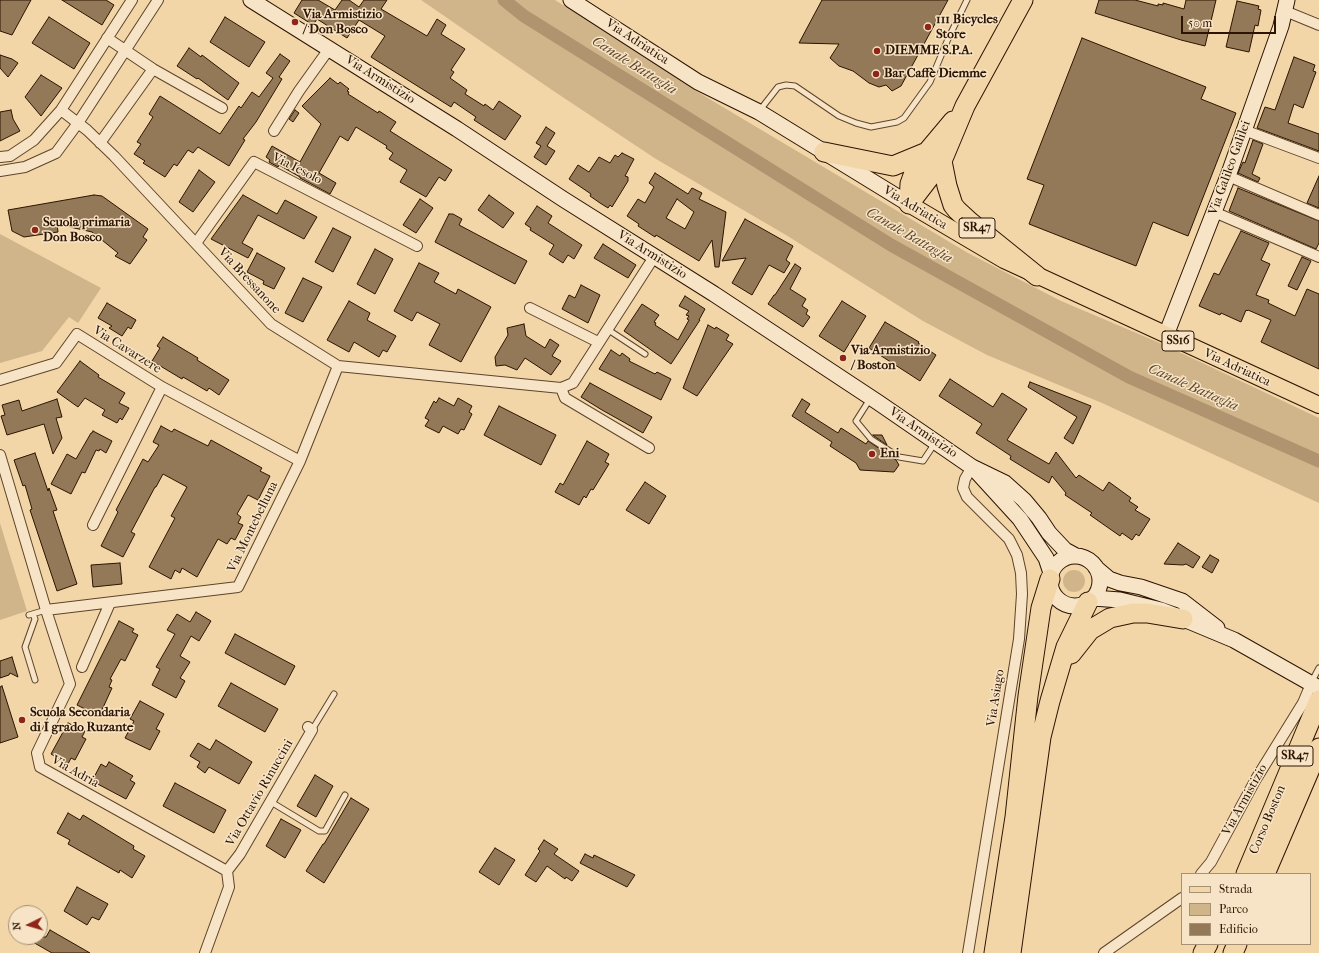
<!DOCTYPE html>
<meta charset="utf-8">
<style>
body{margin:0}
#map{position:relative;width:1319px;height:953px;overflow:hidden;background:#f2d6a8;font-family:"IM FELL French Canon",serif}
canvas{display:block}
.legend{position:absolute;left:1181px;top:873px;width:130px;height:72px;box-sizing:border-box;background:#f7e4c6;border:1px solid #a69177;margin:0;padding:5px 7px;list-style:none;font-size:12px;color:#2c1400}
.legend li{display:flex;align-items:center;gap:8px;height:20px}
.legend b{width:20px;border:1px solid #a69177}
.north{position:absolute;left:8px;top:905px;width:40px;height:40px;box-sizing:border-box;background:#f7e4c6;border:1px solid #a69177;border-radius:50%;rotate:265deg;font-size:11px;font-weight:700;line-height:16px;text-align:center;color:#2c1400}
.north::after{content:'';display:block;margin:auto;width:14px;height:18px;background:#8f2418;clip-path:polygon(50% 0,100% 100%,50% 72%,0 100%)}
.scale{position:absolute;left:1181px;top:16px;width:95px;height:18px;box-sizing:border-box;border:2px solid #2c1400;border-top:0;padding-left:5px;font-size:12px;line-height:14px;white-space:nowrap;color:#2c1400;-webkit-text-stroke:3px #f7e4c6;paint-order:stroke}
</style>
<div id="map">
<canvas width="1319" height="953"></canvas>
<ul class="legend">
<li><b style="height:5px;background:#f2d6a8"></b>Strada</li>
<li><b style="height:11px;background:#d0b58b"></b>Parco</li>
<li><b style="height:11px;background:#937957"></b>Edificio</li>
</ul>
<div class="north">N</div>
<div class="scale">50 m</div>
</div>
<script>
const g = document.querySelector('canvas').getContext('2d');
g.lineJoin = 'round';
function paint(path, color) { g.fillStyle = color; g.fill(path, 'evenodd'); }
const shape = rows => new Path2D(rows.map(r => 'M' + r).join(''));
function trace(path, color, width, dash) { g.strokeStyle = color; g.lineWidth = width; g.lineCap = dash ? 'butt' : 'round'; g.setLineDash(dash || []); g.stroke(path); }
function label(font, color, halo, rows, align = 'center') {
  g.font = font + ' "IM FELL French Canon",serif'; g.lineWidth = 3; g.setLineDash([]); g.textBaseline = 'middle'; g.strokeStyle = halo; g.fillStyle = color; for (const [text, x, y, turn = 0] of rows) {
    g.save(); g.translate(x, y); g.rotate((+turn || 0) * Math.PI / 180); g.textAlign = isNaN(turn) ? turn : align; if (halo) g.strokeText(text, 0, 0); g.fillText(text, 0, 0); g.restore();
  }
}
const green = shape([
 [421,0,555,0,696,91,968,253,1061,301,1160,343,1319,418,1319,503,1102,403,987,355,923,321,786,235,656,159,552,90],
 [0,234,101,288,78,323,69,317,42,351,0,363],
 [0,523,27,611,0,620],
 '1063 581a11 11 0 1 1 22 0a11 11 0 1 1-22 0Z'
]);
const canal = shape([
 [504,0,524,16,891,245,1129,377,1319,461]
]);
const building = shape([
 [0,0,31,0,12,35,0,31,0,0],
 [62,0,106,0,114,5,102,25,62,0],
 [302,0,318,0,335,10,342,0,349,0,359,7,364,0,387,0,381,9,427,36,437,19,446,25,441,34,465,49,451,70,454,72,450,78,467,90,465,94,484,106,485,104,493,110,499,101,521,116,505,140,474,120,476,117,454,102,451,107,371,57,385,36,359,20,347,38,317,19,313,25,294,13,302,0],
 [822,0,948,0,901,86,892,91,886,85,879,87,869,83,853,71,839,66,830,58,839,44,799,43,822,0],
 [1099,0,1135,0,1158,6,1158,4,1163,5,1163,3,1184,9,1186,0,1216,0,1205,46,1181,40,1095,13,1099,0],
 [1237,1,1259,6,1258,9,1261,10,1258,26,1255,25,1249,52,1226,47,1237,1],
 [49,17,90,43,74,69,32,43,49,17],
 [225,17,265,42,249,67,210,42,225,17],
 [1082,38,1206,87,1201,99,1236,113,1188,236,1153,222,1136,266,1029,224,1044,185,1027,179,1082,38],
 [189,48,201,57,202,55,239,83,228,100,198,78,197,79,177,66,189,48],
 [280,54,290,61,279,77,282,79,256,122,243,139,245,140,229,166,198,147,193,153,188,150,177,166,174,164,165,177,143,163,145,161,134,154,141,144,137,142,153,117,149,114,160,96,220,134,239,106,241,108,252,92,259,97,273,78,266,73,280,54],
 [0,55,12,59,18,63,8,77,0,68,0,55],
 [1294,57,1315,65,1313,71,1316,72,1303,108,1294,104,1288,123,1319,134,1319,151,1257,128,1265,107,1275,110,1294,57],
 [41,75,62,88,41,116,25,97,41,75],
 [330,78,338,84,340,82,349,89,347,91,349,92,348,94,378,113,379,111,396,122,390,131,452,170,445,181,439,177,426,197,400,182,407,170,389,159,393,153,386,148,387,146,356,127,348,141,340,136,319,173,336,183,330,194,300,178,300,177,279,165,278,167,269,162,270,160,266,157,272,146,300,162,321,124,302,106,330,78],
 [11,110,13,119,20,131,0,141,0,112,11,110],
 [295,110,299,113,293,122,289,119,295,110],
 [546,127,555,133,547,146,555,151,546,165,534,157,541,146,536,143,546,127],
 [1253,140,1263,144,1252,174,1260,178,1258,182,1238,173,1243,162,1245,163,1253,140],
 [622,153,634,159,625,176,628,177,628,181,612,207,610,205,608,208,600,203,590,196,591,194,569,179,578,165,589,172,599,157,610,163,615,155,618,157,622,153],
 [199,170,215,182,193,212,179,202,199,170],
 [655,173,688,194,692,188,702,193,699,199,726,212,719,267,715,267,712,240,699,261,656,235,655,237,638,226,639,224,627,216,638,199,645,203,654,187,649,183,655,173],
 [677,199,694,212,685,229,666,218,677,199],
 [1319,176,1319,208,1307,203,1319,176],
 [1238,188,1319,221,1319,243,1316,249,1229,211,1238,188],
 [94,195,102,196,148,229,143,237,147,240,130,264,115,256,118,253,92,232,57,224,58,232,24,237,12,231,8,210,94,195],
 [243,195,277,214,285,200,317,217,304,239,258,215,242,243,253,249,248,258,211,239,243,195],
 [489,195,514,213,503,228,478,210,489,195],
 [420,199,433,208,416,233,403,225,420,199],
 [537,206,552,216,548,223,582,245,574,259,568,255,563,263,549,254,554,245,530,230,531,228,525,224,537,206],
 [449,214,453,214,462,219,459,225,527,261,515,284,435,242,449,214],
 [745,219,793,246,786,260,790,263,784,273,769,265,752,295,732,283,746,258,722,261,745,219],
 [333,228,351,237,333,272,315,262,333,228],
 [1241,231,1269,243,1261,260,1270,264,1256,295,1269,300,1268,303,1295,316,1307,289,1319,294,1319,369,1261,342,1271,320,1248,310,1247,311,1246,310,1241,322,1221,313,1220,315,1199,306,1214,273,1219,275,1241,231],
 [603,244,636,265,628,278,594,258,603,244],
 [375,249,393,259,375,294,357,284,375,249],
 [257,253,285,268,274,289,263,284,264,281,247,272,257,253],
 [1302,257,1311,261,1297,290,1288,286,1302,257],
 [419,263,439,273,434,282,456,294,458,289,491,307,461,362,429,345,440,324,417,312,412,321,394,311,419,263],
 [795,264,801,268,790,289,806,299,802,306,808,310,806,314,810,317,803,327,768,304,774,295,775,295,795,264],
 [303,278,322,287,303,322,285,313,303,278],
 [581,285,600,295,588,323,562,309,569,295,575,298,581,285],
 [685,296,705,309,699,320,700,320,671,364,624,331,642,304,659,315,654,322,656,323,655,325,678,340,689,320,687,319,689,316,686,315,689,311,679,306,685,296],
 [349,301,370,313,367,320,396,336,387,352,383,350,379,357,354,342,349,352,327,340,349,301],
 [842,301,866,316,844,352,819,336,842,301],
 [107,303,136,320,131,329,128,327,122,336,109,328,112,326,98,318,107,303],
 [885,322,919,342,918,343,936,355,920,381,869,348,885,322],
 [524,324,526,336,545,348,550,339,559,345,552,356,561,361,551,375,525,358,517,370,505,365,496,366,495,357,508,335,507,328,524,324],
 [708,325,715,329,716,327,729,335,726,340,733,344,697,396,683,388,708,325],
 [163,337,198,358,197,360,229,380,219,395,209,388,207,391,183,377,182,379,152,361,160,348,157,346,163,337],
 [611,350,620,356,622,353,630,359,629,361,655,374,657,372,671,379,661,400,599,369,611,350],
 [80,361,99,375,98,377,125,393,119,403,129,408,122,420,120,418,117,423,102,415,105,410,85,398,78,407,57,392,80,361],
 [950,379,993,407,1002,393,1027,409,1007,440,1049,464,1056,452,1076,478,1079,475,1103,491,1109,482,1131,498,1129,501,1138,507,1135,510,1150,519,1139,536,1136,534,1132,540,1122,533,1120,536,1090,515,1092,513,1065,495,1066,493,1052,476,1049,483,1010,459,1011,456,976,433,982,424,939,396,950,379],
 [1030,382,1091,406,1073,444,1064,438,1077,417,1028,387,1030,382],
 [590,383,652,417,643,433,602,410,581,397,590,383],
 [439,398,454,406,458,398,472,406,469,412,472,414,464,430,461,429,458,434,443,426,439,433,425,426,429,420,425,418,434,401,436,403,439,398],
 [57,399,62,417,56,418,62,438,53,454,44,424,7,435,1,416,5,415,2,405,19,400,22,411,57,399],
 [802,399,810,404,805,412,838,433,841,428,866,444,868,441,896,460,899,465,894,472,860,470,856,463,830,446,832,442,792,416,802,399],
 [499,406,556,435,541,465,484,435,499,406],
 [161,426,172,432,174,429,208,446,211,440,262,468,260,471,270,476,258,500,248,495,237,514,241,517,238,523,243,525,235,540,231,538,227,544,218,539,197,577,182,568,180,573,175,570,171,579,149,567,175,518,171,516,187,487,163,474,156,487,155,487,131,532,135,534,123,557,101,546,118,512,116,510,143,459,148,462,159,445,153,442,161,426],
 [93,431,112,441,106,453,100,449,99,451,96,450,85,473,82,472,71,494,51,484,67,454,76,459,91,433,92,433,93,431],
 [873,435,882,435,887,445,874,436,873,435],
 [587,441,609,454,605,462,609,464,593,490,591,489,586,498,584,496,579,505,555,492,560,483,563,485,587,441],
 [35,453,48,491,49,488,57,510,53,511,77,584,57,591,30,510,32,509,25,485,23,486,14,460,35,453],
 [645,482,666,496,649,524,626,510,645,482],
 [1178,543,1200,557,1193,568,1186,564,1183,565,1164,564,1178,543],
 [1210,555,1219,560,1212,573,1202,567,1210,555],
 [120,563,122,584,93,587,91,565,120,563],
 [196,612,211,621,199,641,191,636,180,656,190,662,180,678,185,681,176,698,152,685,160,669,156,667,175,634,167,630,177,614,190,622,196,612],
 [119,621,134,629,132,632,138,635,125,661,121,659,110,679,112,680,109,687,112,688,101,712,98,710,95,714,77,705,119,621],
 [235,634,295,666,285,685,225,653,235,634],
 [12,657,18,677,10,673,9,675,0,678,0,661,12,657],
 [231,683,278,709,265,732,218,706,231,683],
 [2,686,18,737,0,743,0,687,2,686],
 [140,701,164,714,156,729,160,731,150,750,125,738,134,721,130,719,140,701],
 [68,723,85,731,82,737,86,739,75,760,71,758,68,764,51,754,68,723],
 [216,740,252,762,239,784,209,767,205,773,197,767,200,762,190,756,198,743,210,750,216,740],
 [109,762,133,776,130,780,135,783,126,799,92,781,101,764,106,767,109,762],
 [315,775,333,786,316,817,297,806,315,775],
 [175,783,226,810,214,833,163,806,175,783],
 [351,798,369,809,324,883,306,871,323,844,324,844,351,798],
 [68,813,80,820,83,815,134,846,133,849,145,856,132,878,120,870,119,873,68,844,70,840,57,833,68,813],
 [281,819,301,830,285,858,266,846,281,819],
 [544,840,558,849,554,854,579,871,572,881,566,877,565,879,547,866,536,882,525,875,540,851,538,849,544,840],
 [495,848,515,860,499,885,479,872,495,848],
 [585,854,593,858,594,855,635,875,627,887,580,863,585,854],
 [77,887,108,904,99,920,92,917,87,925,64,911,77,887],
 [50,930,90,953,52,953,24,937,46,937,50,930]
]);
const lane = shape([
 [760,110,778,87,786,85,795,86,839,116,856,123,871,127,897,122,904,118,930,82,948,39,967,0],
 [607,329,645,354],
 [870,399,856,421,871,439,899,457,923,461,935,443],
 [33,614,35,619,25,647,35,680],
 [29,615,46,610],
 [1311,683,1319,668],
 [312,730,334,694],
 [271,802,319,831,325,831,345,795]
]);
const street = shape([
 [1285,11,1319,25],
 [107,38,153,69,222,108],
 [61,110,87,130,114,156,271,324,338,366,561,388,573,383,654,257],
 [1244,130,1319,158],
 [274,131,299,91,329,49],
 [100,143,153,69],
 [0,157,10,156,34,140,61,110,132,0],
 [0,171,25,167,56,153,78,123,158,0],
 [1228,176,1319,215],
 [1214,212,1319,257],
 [196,243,254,162,417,246],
 [530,308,598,342],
 [0,380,56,363,77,334,162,387,300,461],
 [561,388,565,398,649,448],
 [0,455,46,610,70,684,37,753,40,767,227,871],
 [93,525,162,387],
 [46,610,238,587,300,461,338,366],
 [82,667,110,603],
 [227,871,240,854,312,730,308,727],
 [1201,874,1211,862,1256,779,1303,703,1311,684],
 [205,953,229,887,227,871],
 [968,953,1019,639,1022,594,1021,573,1017,555,1009,539,967,497,963,488,965,479,972,467],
 [1104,953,1182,898]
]);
const secondary = shape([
 [251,0,457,129,563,199,714,294,879,403,972,467,1005,483,1024,500,1039,518,1049,533,1065,550,1076,556],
 [571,0,698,82,759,112,909,204],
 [1166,335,1228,176,1281,26,1287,0],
 [978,473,1020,519,1046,558,1051,573],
 '1050 581a25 25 0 1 1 50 0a25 25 0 1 1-50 0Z',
 [1096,568,1109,579,1120,583,1141,587,1182,601,1217,628],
 [1093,598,1120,600,1161,610,1174,615,1234,640,1319,688]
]);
const primary = shape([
 [909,204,1004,260,1319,405]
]);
const highway = shape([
 [824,152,893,166,927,152],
 [942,161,947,186,953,205,957,210,970,222,1037,276],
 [909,204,942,161,965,106,1023,0],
 [909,204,910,184,915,170,927,152,953,121],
 [1071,654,1090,630,1110,618,1133,613,1147,613,1183,619],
 [1246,874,1319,700],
 [1265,874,1319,748],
 [994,953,1015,817,1028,696,1041,608,1050,579],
 [1011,953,1041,737,1050,701,1066,647,1088,602],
 [1203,953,1208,944],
 [1233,953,1237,944]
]);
const markers = [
 [295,22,4,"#8f2418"],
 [928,27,4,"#8f2418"],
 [877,51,4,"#8f2418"],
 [876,74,4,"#8f2418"],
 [35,230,4,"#8f2418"],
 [843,358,4,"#8f2418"],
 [872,454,4,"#8f2418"],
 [22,720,4,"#8f2418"]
];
const shields = [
 [977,228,36],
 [1178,341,32],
 [1295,756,36]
];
const shieldNames = [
 ["SR47",977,228],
 ["SS16",1178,341],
 ["SR47",1295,756]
];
const poiNames = [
 ["Via Armistizio",303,15],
 ["/ Don Bosco",303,30],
 ["111 Bicycles",936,20],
 ["Store",936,35],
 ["DIEMME S.P.A.",885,51],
 ["Bar Caffè Diemme",884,74],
 ["Scuola primaria",43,223],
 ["Don Bosco",43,238],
 ["Via Armistizio",851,351],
 ["/ Boston",851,366],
 ["Eni",880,454],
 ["Scuola Secondaria",30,713],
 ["di I grado Ruzante",30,728]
];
const streetNames = [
 ["Via Adriatica",637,42,33],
 ["Via Armistizio",380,80,32],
 ["Via Galileo Galilei",1230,168,-70],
 ["Via Iesolo",297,169,27],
 ["Via Adriatica",915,208,31],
 ["Via Armistizio",652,255,32],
 ["Via Bressanone",249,281,47],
 ["Via Cavarzere",127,350,32],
 ["Via Adriatica",1237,368,25],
 ["Via Armistizio",923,433,34],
 ["Via Montebelluna",253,527,-64],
 ["Via Asiago",996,698,-81],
 ["Via Adria",75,772,29],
 ["Via Ottavio Rinuccini",260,793,-60],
 ["Via Armistizio",1245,800,-61],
 ["Corso Boston",1268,820,-67]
];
const waterNames = [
 ["Canale Battaglia",634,66,32],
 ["Canale Battaglia",909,236,30],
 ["Canale Battaglia",1193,388,24]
];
paint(green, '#d0b58b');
trace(canal, '#af946f', 13);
paint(building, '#937957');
trace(building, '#2c1400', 1);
trace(lane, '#5e442a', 7);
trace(street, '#5e442a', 12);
trace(secondary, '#2c1400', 17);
trace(primary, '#2c1400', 18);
trace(highway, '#2c1400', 21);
trace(lane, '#f7e4c6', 5);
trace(street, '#f7e4c6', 10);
trace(secondary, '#f7e4c6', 15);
trace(primary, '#f2d6a8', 16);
trace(highway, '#f2d6a8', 19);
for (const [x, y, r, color] of markers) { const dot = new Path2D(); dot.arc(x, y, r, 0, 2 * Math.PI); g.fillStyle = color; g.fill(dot); trace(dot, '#f7e4c6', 1.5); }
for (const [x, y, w] of shields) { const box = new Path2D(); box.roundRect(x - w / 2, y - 10, w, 20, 3); g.fillStyle = '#f7e4c6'; g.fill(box); trace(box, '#2c1400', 1); }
label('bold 12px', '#2c1400', null, shieldNames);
label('bold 13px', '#2c1400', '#f7e4c6', poiNames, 'left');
label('13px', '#2c1400', '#f7e4c6', streetNames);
label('italic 14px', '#60472c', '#f7e4c6', waterNames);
</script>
